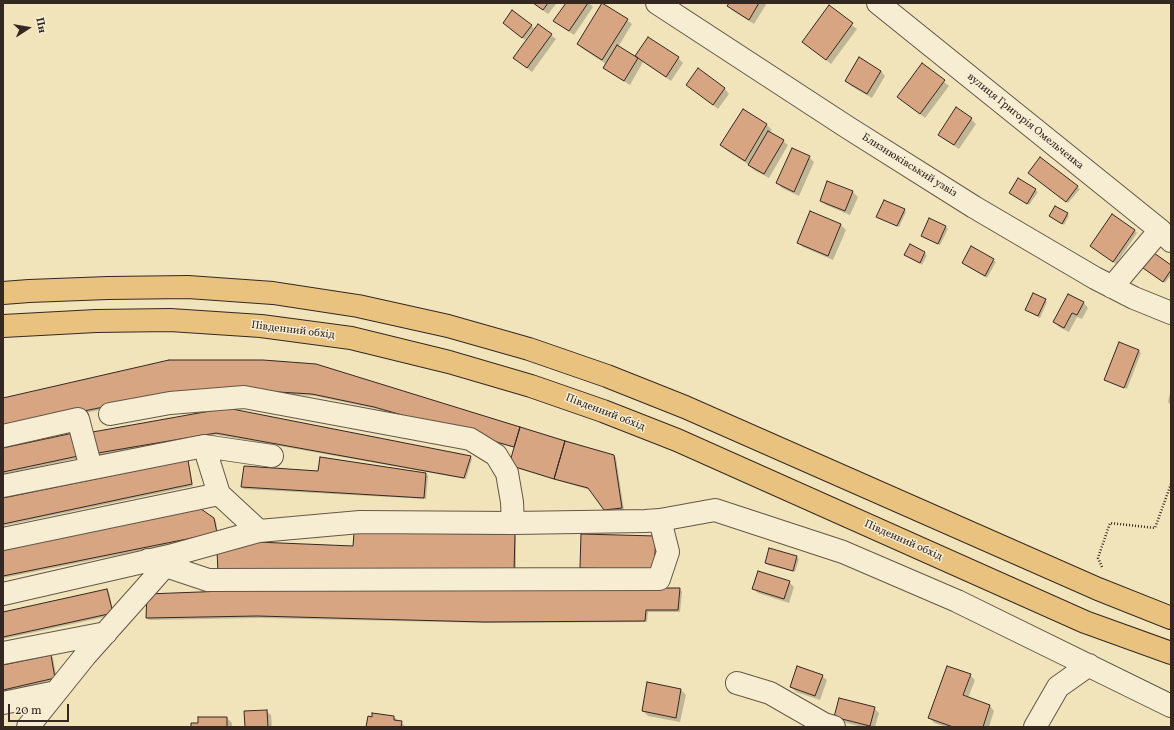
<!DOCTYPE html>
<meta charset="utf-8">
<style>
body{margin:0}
#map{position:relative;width:1174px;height:730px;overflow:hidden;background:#f1e4bb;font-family:Vollkorn,serif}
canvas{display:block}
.frame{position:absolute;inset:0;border:4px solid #352822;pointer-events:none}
.north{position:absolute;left:8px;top:8px;width:40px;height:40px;-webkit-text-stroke:3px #f6edd3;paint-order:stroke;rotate:78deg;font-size:11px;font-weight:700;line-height:16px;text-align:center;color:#352822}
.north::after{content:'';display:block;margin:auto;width:14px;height:18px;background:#352822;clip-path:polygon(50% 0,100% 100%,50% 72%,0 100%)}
.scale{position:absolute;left:8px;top:704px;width:61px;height:18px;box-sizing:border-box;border:2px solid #352822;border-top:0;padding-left:5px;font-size:12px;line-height:14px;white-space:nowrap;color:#352822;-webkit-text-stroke:3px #f6edd3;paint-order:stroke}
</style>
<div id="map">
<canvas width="1174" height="730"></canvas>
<div class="frame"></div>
<div class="north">Пн</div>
<div class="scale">20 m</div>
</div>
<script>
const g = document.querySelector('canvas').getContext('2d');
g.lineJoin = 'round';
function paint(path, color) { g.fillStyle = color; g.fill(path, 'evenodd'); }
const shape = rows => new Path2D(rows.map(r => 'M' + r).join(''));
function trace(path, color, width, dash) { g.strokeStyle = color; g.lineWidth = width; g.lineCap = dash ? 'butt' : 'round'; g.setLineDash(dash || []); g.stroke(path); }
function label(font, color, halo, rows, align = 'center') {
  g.font = font + ' Vollkorn,serif'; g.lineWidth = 3; g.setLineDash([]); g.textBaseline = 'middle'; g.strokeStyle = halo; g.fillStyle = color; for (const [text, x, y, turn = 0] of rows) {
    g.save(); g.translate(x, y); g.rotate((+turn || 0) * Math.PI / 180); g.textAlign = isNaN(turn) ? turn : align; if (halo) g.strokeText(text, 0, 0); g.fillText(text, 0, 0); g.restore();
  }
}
const shadow = shape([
 [533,3,557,3,548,14],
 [567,3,589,3,593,7,574,35,559,25,554,21],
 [730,3,767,3,754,24,733,11,728,6],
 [829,7,857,29,831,64,803,42],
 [513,11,534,28,525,40,506,25],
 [627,20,632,24,618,47,635,58,648,38,678,58,683,63,671,81,643,62,630,85,609,72,604,68,606,64,583,49,578,44],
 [551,35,556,39,532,72,519,62],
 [922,64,949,86,925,118,903,101],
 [698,70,725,89,729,94,718,109,692,89],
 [881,71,885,76,872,98,851,86,846,81],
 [743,110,767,125,772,130,769,133,783,141,788,145,769,178,754,170,749,165,726,150,721,145],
 [971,119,976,124,959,149,944,139,939,135],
 [809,157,814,162,799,196,782,188,777,183],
 [1032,175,1077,187,1080,189,1068,203],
 [1019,179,1038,192,1029,205,1012,195],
 [828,182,853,192,858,197,850,215,826,205,821,201],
 [904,210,906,212,899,227,880,219,878,216],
 [811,212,841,225,846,230,833,260,803,247,798,242],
 [1067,214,1069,216,1064,225,1050,216],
 [946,227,948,229,940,245,924,238,922,236],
 [1135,231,1137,233,1116,264,1093,248],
 [910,246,927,255,922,265,906,255],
 [972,247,996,262,987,278,965,265],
 [1171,266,1171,275,1165,283,1146,270],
 [1068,295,1084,303,1088,308,1082,319,1077,317,1069,332,1059,327,1055,322],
 [1045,300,1047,302,1040,318,1026,310],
 [1120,343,1139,351,1141,353,1127,389,1107,381,1105,379],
 [316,365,614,455,616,458,624,510,607,512,590,490,512,467,515,448,377,409,315,396,264,393,177,394,3,430,3,399],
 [1171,389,1171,405,1168,402],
 [227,409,470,457,472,459,466,479,218,435,95,456,93,453],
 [3,449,85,457,3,474],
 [187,461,189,464,193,486,3,526,3,499],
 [245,467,319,472,426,474,428,476,426,499,244,489,242,487],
 [213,519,216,521,218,535,3,578,3,550],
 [514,535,516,537,516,575,354,547],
 [796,557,799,559,795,572,768,565,766,563],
 [789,582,794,587,789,603,758,593,754,589],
 [680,589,682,592,680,612,648,612,647,622,487,623,260,618,149,620,147,618],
 [107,590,109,592,114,615,3,639,3,612],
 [51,656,53,658,57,680,3,692,3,666],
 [970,675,975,680,968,698,990,706,994,711,989,727,946,727,934,723,930,718],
 [822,676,827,680,820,700,796,692,791,687],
 [648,683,681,690,686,695,680,722,648,716,643,711],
 [874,708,879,713,875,727,861,727,840,721,835,717],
 [266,711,271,715,272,727,246,727],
 [394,717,399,721,401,722,406,727,367,727],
 [227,718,232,723,232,727,192,727,199,724]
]);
const building = shape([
 [533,3,548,3,543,10,533,3],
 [566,3,588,3,569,31,553,21,566,3],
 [602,3,628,19,602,60,577,44,602,3],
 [729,3,759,3,749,20,727,6,729,3],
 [829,5,853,23,826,60,802,42,829,5],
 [512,10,532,25,522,38,503,23,512,10],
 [538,24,552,34,527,68,513,58,538,24],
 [648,37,679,57,666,77,635,56,648,37],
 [617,45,638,58,624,81,603,68,617,45],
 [859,57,881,71,867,94,845,81,859,57],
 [922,63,945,80,920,114,897,97,922,63],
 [698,68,725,88,713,105,686,85,698,68],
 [956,107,972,118,954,145,938,135,956,107],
 [743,109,767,124,745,161,720,145,743,109],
 [768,131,784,140,764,174,748,165,768,131],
 [792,148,810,156,794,192,776,183,792,148],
 [1040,157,1078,186,1066,202,1028,173,1040,157],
 [1018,178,1036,189,1027,204,1009,193,1018,178],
 [827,181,853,191,845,211,820,201,827,181],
 [884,200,905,209,897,226,876,217,884,200],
 [1055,206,1068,213,1062,224,1049,216,1055,206],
 [810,211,841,224,828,256,797,243,810,211],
 [1112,214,1135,230,1113,262,1090,246,1112,214],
 [929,218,946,226,938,244,921,236,929,218],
 [910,244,925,252,920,263,904,255,910,244],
 [971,246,994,259,985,276,962,263,971,246],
 [1154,253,1171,265,1171,270,1163,282,1143,268,1154,253],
 [1033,293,1046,299,1038,316,1025,310,1033,293],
 [1068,294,1084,302,1077,315,1072,313,1064,328,1053,322,1068,294],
 [1119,342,1139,350,1124,388,1104,380,1119,342],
 [169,360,263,360,316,364,520,427,514,447,374,407,312,394,261,391,175,392,3,428,3,398,169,360],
 [227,408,471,456,464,478,216,433,92,454,87,433,227,408],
 [520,427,565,441,554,479,509,465,520,427],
 [78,432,83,455,3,472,3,448,78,432],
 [565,441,614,455,622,508,604,510,588,488,554,479,565,441],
 [320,457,426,473,424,498,241,487,244,466,318,471,320,457],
 [188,460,192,484,3,524,3,498,188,460],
 [201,509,214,518,217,533,3,576,3,549,201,509],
 [354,533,515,534,514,573,218,573,217,551,256,542,353,546,354,533],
 [581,534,656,536,654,570,580,568,581,534],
 [769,548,797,556,793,571,765,563,769,548],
 [758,571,790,581,784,599,752,589,758,571],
 [357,586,498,588,680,588,678,610,646,610,645,621,484,622,257,616,146,618,147,594,357,586],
 [107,589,113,613,3,637,3,612,107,589],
 [51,655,55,678,3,690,3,665,51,655],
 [797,666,823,675,815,696,790,687,797,666],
 [947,666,971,674,963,695,990,705,983,727,953,727,928,718,947,666],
 [647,682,681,689,676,718,642,711,647,682],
 [839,698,875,707,870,726,834,717,839,698],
 [267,710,268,727,245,727,244,711,267,710],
 [372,713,394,716,394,720,402,721,401,727,366,727,368,716,372,717,372,713],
 [198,717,227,717,227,727,191,727,191,723,198,723,198,717]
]);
const path = shape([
 [1102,567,1098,558,1110,523,1155,528,1171,484]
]);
const minor = shape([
 [657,3,847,127,974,207,1095,278,1134,298,1171,313],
 [878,3,1160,230,1171,241],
 [1112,287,1160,230],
 [110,414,170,403,244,397,470,439,496,455,507,473,512,502,513,523],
 [3,436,78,419,91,468],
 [204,446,272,456],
 [3,486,204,446,219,494],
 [3,539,219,494,259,531],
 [148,560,208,580,659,579,668,552,660,520],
 [3,594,169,556,259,531,360,522,513,523,645,521,660,520,715,510,843,552,957,601,1171,706],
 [3,653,106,633],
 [737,683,770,693,824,724,834,727],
 [3,703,56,692],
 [28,727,85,656,165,566],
 [1035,727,1058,687,1089,665]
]);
const major = shape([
 [3,293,29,291,108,288,188,287,273,293,358,306,448,326,529,349,607,376,685,407,1098,589,1171,618],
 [3,326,96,321,170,320,261,326,351,338,449,362,531,386,603,411,677,440,1085,622,1171,653]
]);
const streetNames = [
 ["вулиця Григорія Омельченка",1025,122,39],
 ["Близнюківський узвіз",909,166,32],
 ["Південний обхід",293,331,7],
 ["Південний обхід",605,413,21],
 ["Південний обхід",903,541,24]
];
paint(shadow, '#0003');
paint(building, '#d7a582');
trace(building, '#352822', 1);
trace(minor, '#645748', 24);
trace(major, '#352822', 24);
trace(path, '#352822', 2.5, [1, 2]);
trace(minor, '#f6edd3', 22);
trace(major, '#e8c27e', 22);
label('11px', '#352822', '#f6edd3', streetNames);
</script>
